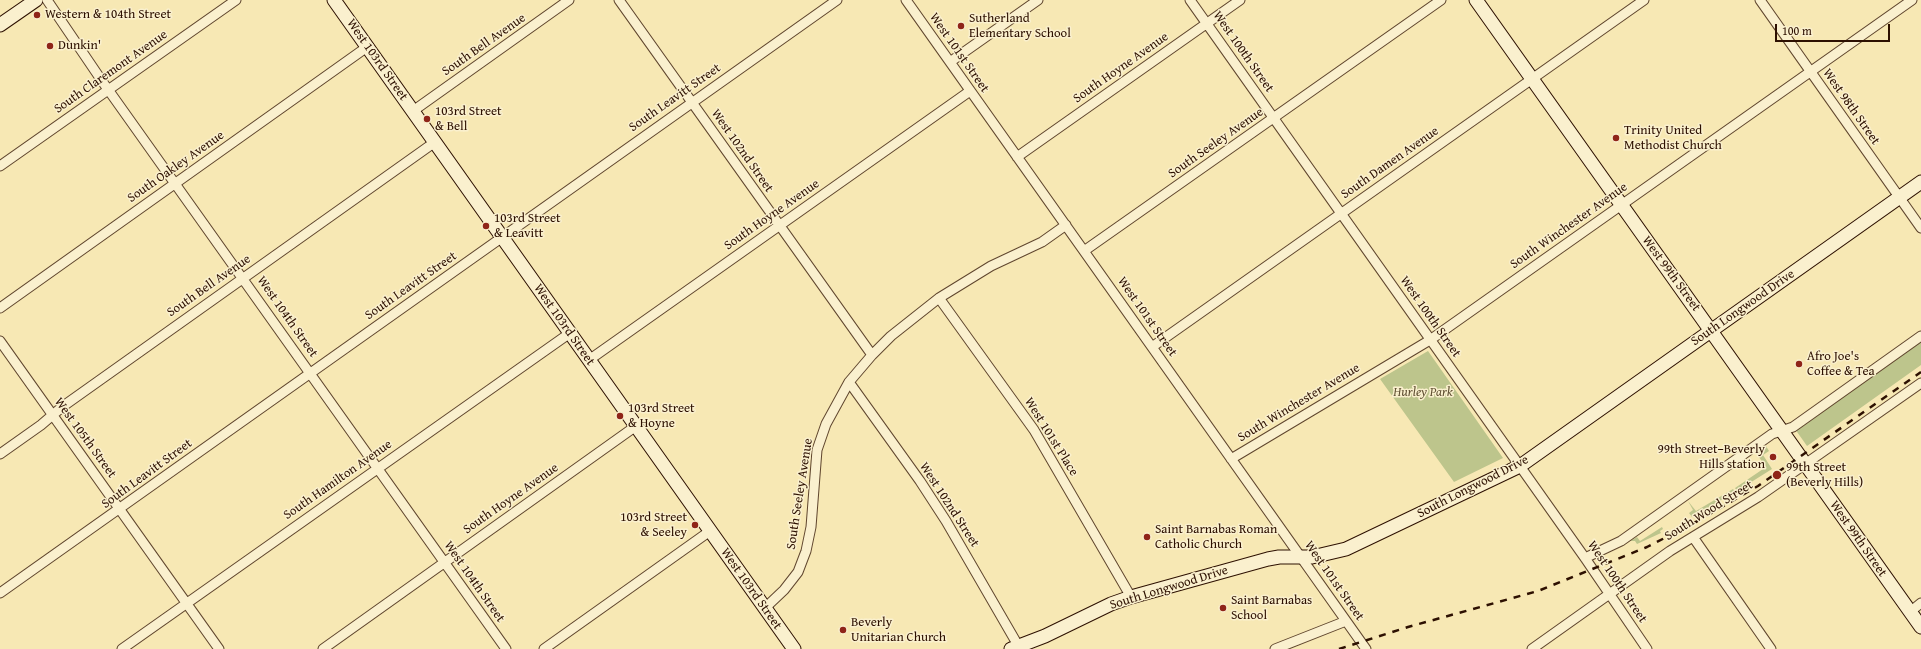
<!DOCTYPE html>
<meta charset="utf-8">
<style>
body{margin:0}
#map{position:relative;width:1921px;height:649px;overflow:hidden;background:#f7e8b4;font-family:"Gentium Book Plus",serif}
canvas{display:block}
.scale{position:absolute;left:1775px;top:24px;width:115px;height:18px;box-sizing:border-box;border:2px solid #2d1001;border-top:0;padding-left:5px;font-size:12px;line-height:14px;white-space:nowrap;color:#2d1001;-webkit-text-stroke:3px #faf0ce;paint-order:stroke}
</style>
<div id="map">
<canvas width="1921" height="649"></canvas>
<div class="scale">100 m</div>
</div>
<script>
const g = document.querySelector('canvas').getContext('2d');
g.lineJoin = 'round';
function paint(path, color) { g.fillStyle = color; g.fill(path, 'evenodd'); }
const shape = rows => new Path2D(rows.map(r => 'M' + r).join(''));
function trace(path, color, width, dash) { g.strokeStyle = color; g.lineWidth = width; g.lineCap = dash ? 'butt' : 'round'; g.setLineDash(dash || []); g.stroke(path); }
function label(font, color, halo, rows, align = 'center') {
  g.font = font + ' "Gentium Book Plus",serif'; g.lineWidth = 3; g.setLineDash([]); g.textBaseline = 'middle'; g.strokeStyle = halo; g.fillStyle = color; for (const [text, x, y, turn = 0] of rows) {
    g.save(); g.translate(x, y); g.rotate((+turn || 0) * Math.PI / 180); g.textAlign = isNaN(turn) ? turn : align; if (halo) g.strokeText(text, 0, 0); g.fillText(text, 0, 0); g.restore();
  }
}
const green = shape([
 [1921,341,1921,365,1807,446,1795,429],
 [1428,351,1503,458,1454,482,1380,379],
 [1766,446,1769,451,1763,455,1772,469,1737,491,1735,488,1766,467,1756,453],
 [1733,489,1735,492,1692,517,1689,513,1693,510,1688,501,1696,511],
 [1662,527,1663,529,1660,531,1661,533,1637,544,1635,541,1630,541,1637,537,1640,541]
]);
const street = shape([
 [47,0,102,81,506,649],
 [619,0,872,355],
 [906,0,1366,649],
 [1190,0,1585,558,1647,649],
 [1760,0,1921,228],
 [950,62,1038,0],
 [413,111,569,0],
 [1017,157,1240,0],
 [0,166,236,0],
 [1084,251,1441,0],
 [939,298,1034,430,1131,597],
 [0,308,367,47],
 [0,341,219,649],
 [1152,347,1644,0],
 [589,360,970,91],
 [849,382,920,481,946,521,1019,647],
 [0,454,41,425,62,407,435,142],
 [1231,459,1430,340,1912,0],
 [1693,537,1771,649],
 [1585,558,1621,541,1772,434,1793,427,1921,336],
 [0,593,837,0],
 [765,608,784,590,798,572,806,551,811,527,817,450,826,424,849,382,872,355,891,336,939,298,991,266,1042,242,1066,225],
 [1910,612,1921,603],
 [122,649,570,333],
 [323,649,636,426],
 [544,649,710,531],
 [1275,649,1346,621],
 [1532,649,1670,551,1758,497,1921,383]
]);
const secondary = shape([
 [334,0,794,649],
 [1476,0,1921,627],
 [0,25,36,0],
 [1011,649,1045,636,1111,604,1131,597,1268,559,1279,557,1312,557,1346,549,1520,466,1921,182]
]);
const rail = shape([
 [1339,649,1408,627,1538,591,1647,547,1694,523,1758,486,1921,372]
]);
const markers = [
 [37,15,4,"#8f2418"],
 [961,26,4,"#8f2418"],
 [50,46,4,"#8f2418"],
 [427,119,4,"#8f2418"],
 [1616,138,4,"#8f2418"],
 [486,226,4,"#8f2418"],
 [1799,364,4,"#8f2418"],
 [620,416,4,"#8f2418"],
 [1773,457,4,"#8f2418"],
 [1777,475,5,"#8f2418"],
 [695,525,4,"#8f2418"],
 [1147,537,4,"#8f2418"],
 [1223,608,4,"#8f2418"],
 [843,630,4,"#8f2418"]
];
const poiNames = [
 ["Western & 104th Street",45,15],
 ["Sutherland",969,19],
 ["Elementary School",969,34],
 ["Dunkin'",58,46],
 ["103rd Street",435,112],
 ["& Bell",435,127],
 ["Trinity United",1624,131],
 ["Methodist Church",1624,146],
 ["103rd Street",494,219],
 ["& Leavitt",494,234],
 ["Afro Joe's",1807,357],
 ["Coffee & Tea",1807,372],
 ["103rd Street",628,409],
 ["& Hoyne",628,424],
 ["99th Street–Beverly",1765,450,"right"],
 ["Hills station",1765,465,"right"],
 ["99th Street",1786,468],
 ["(Beverly Hills)",1786,483],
 ["103rd Street",687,518,"right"],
 ["& Seeley",687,533,"right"],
 ["Saint Barnabas Roman",1155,530],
 ["Catholic Church",1155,545],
 ["Saint Barnabas",1231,601],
 ["School",1231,616],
 ["Beverly",851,623],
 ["Unitarian Church",851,638]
];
const streetNames = [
 ["South Bell Avenue",484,45,-35],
 ["West 100th Street",1243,52,55],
 ["West 101st Street",959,53,55],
 ["West 103rd Street",377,60,55],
 ["South Hoyne Avenue",1121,68,-35],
 ["South Claremont Avenue",111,72,-35],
 ["South Leavitt Street",675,98,-35],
 ["West 98th Street",1851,107,55],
 ["South Seeley Avenue",1216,143,-35],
 ["West 102nd Street",742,151,55],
 ["South Damen Avenue",1390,163,-35],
 ["South Oakley Avenue",176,167,-35],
 ["South Hoyne Avenue",772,215,-35],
 ["South Winchester Avenue",1569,226,-35],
 ["West 99th Street",1671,274,54],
 ["South Bell Avenue",209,286,-35],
 ["South Leavitt Street",411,286,-35],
 ["South Longwood Drive",1743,308,-35],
 ["West 104th Street",287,317,55],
 ["West 101st Street",1147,317,55],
 ["West 100th Street",1430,317,55],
 ["West 103rd Street",564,325,55],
 ["South Winchester Avenue",1299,403,-31],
 ["West 101st Place",1051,437,58],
 ["West 105th Street",85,438,54],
 ["South Leavitt Street",147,474,-36],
 ["South Hamilton Avenue",338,480,-35],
 ["South Longwood Drive",1473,487,-27],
 ["South Seeley Avenue",800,494,-81],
 ["South Hoyne Avenue",511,499,-35],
 ["West 102nd Street",949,505,57],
 ["South Wood Street",1709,511,-32],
 ["West 99th Street",1858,539,55],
 ["West 101st Street",1334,581,55],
 ["West 104th Street",474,582,55],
 ["West 100th Street",1617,582,56],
 ["South Longwood Drive",1169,588,-17],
 ["West 103rd Street",751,589,55]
];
const parkNames = [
 ["Hurley Park",1423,393]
];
paint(green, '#bdc58c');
trace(street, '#60462e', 11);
trace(secondary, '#2d1001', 15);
trace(street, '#faf0ce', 9);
trace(secondary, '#faf0ce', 13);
trace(rail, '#2d1001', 2.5, [7, 7]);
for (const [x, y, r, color] of markers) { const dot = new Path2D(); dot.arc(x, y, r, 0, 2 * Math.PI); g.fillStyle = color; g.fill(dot); trace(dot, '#faf0ce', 1.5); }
label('13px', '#2d1001', '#faf0ce', poiNames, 'left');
label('13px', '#2d1001', '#faf0ce', streetNames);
label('italic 13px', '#5f4f32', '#faf0ce', parkNames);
</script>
